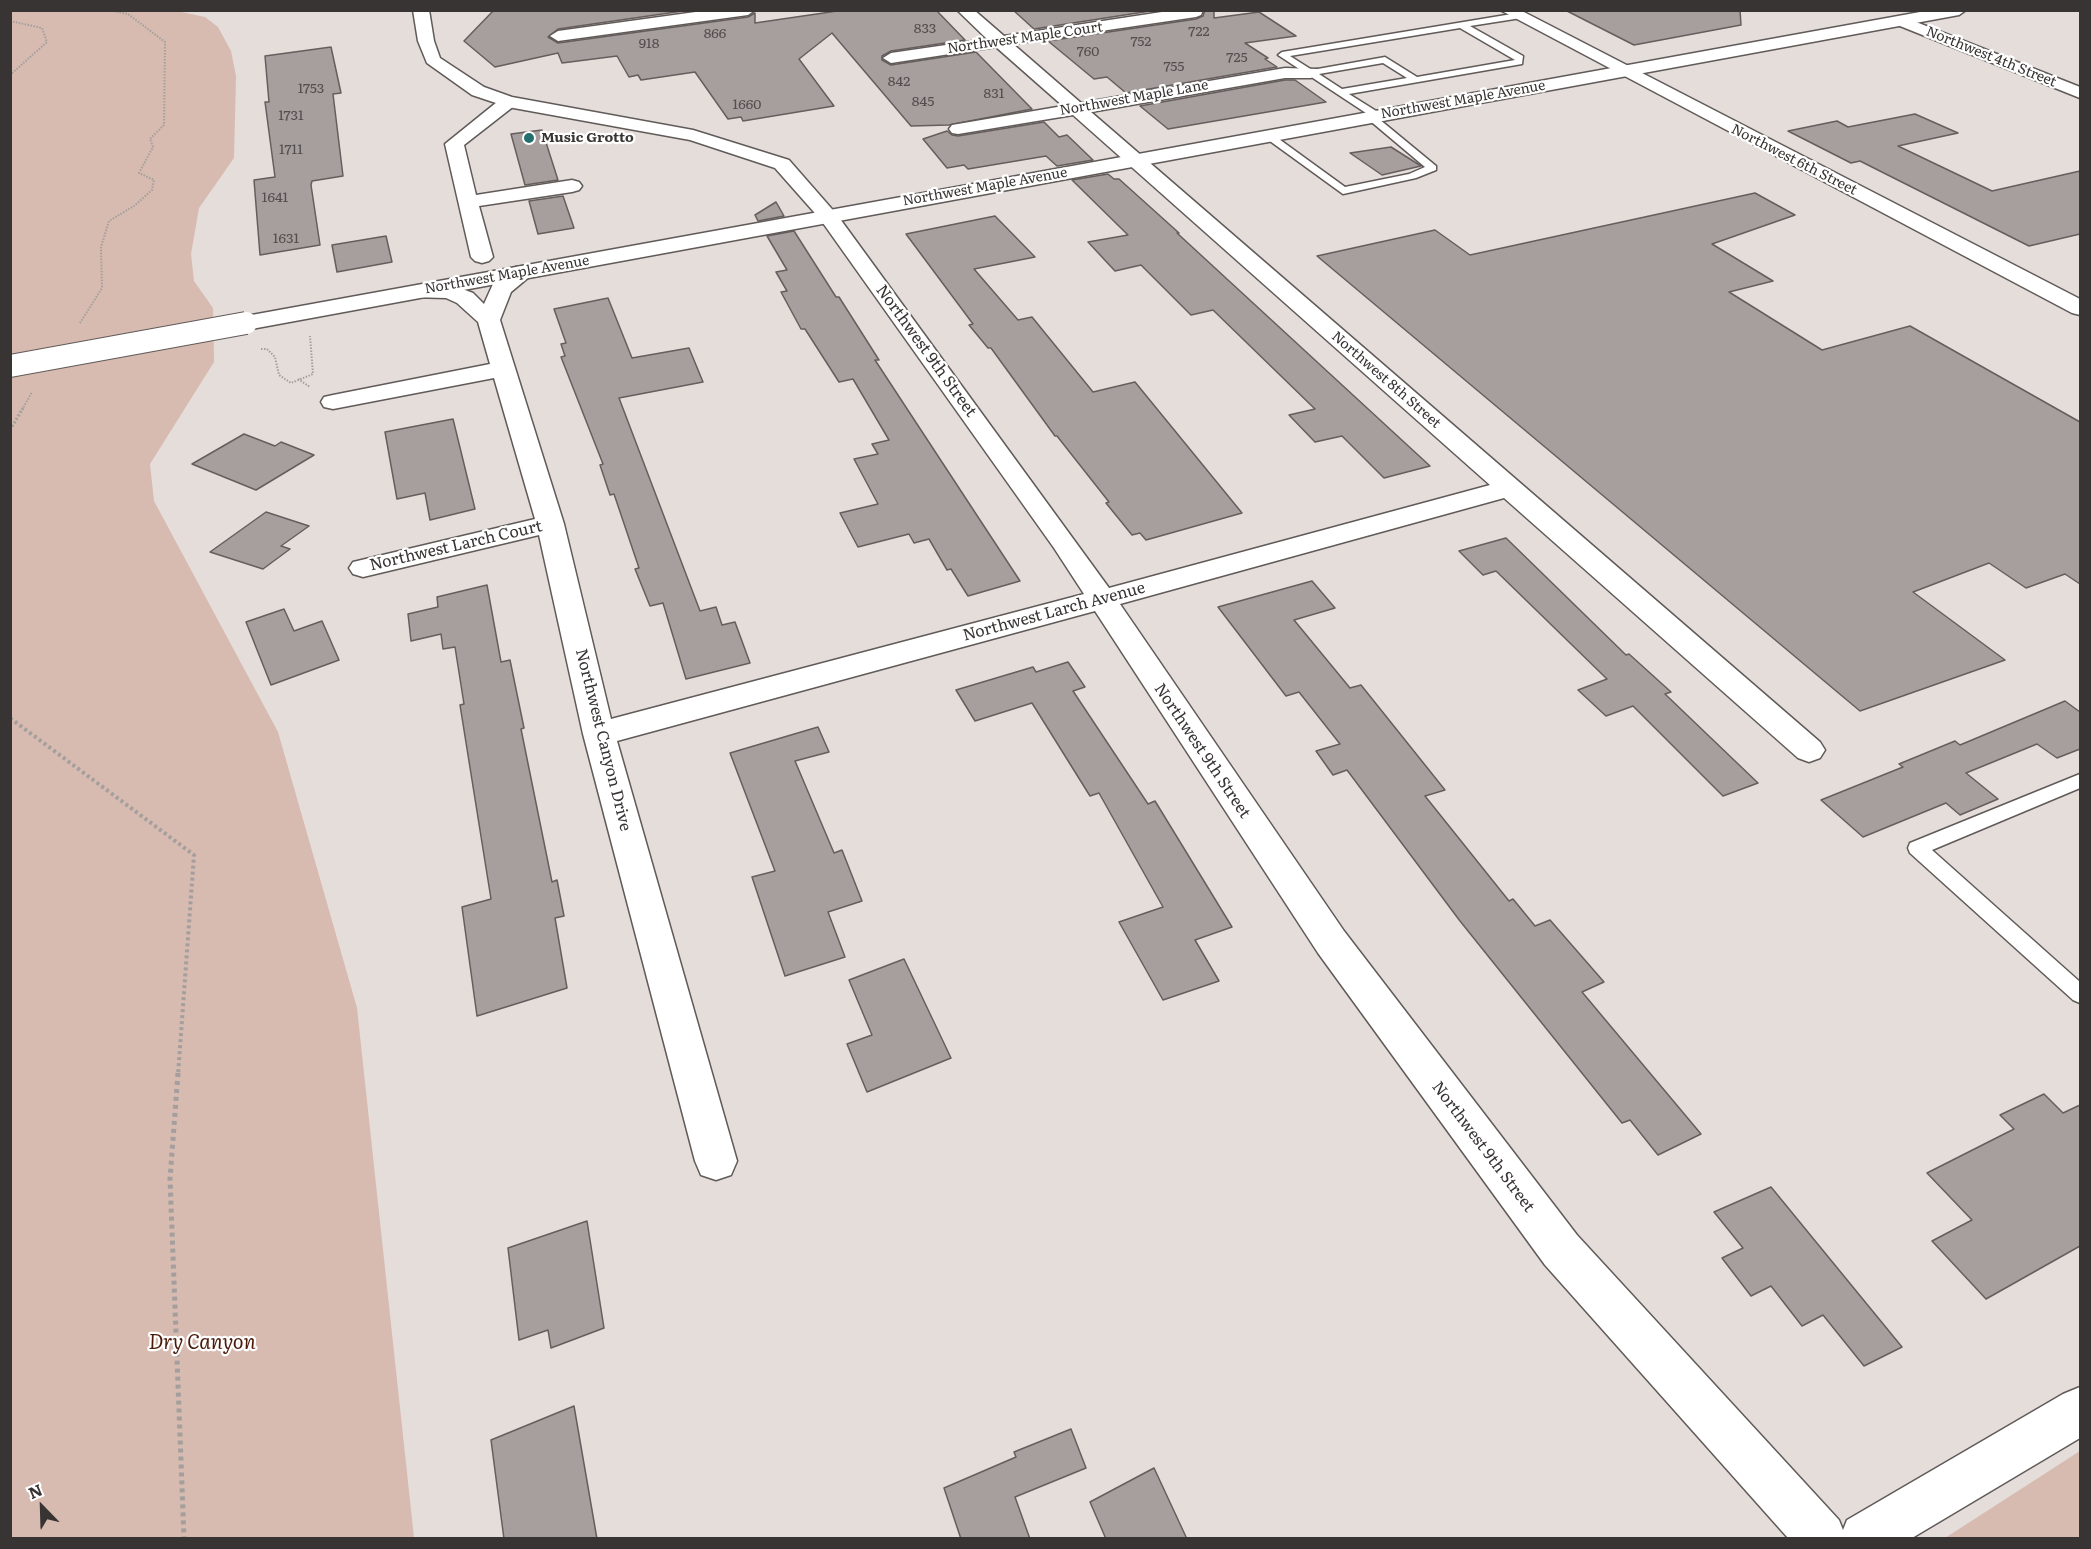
<!DOCTYPE html>
<style>
body{margin:0}
#map{position:relative;width:2091px;height:1549px;overflow:hidden;background:#e4ddda;font-family:Literata,serif}
canvas{display:block}
.frame{position:absolute;inset:0;border:12px solid #373433;pointer-events:none}
.north{position:absolute;left:12px;top:1477px;width:60px;height:60px;-webkit-text-stroke:4px #fff;paint-order:stroke;rotate:337deg;font-size:16px;font-weight:700;line-height:24px;text-align:center;color:#373433}
.north::after{content:'';display:block;margin:auto;width:21px;height:27px;background:#373433;clip-path:polygon(50% 0,100% 100%,50% 72%,0 100%)}
</style>
<div id="map">
<canvas width="2091" height="1549"></canvas>
<div class="frame"></div>
<div class="north">N</div>
</div>
<script>
const g = document.querySelector('canvas').getContext('2d');
g.lineJoin = 'round';
function paint(path, color) { g.fillStyle = color; g.fill(path, 'evenodd'); }
const shape = rows => new Path2D(rows.map(r => 'M' + r).join(''));
function trace(path, color, width, dash) { g.strokeStyle = color; g.lineWidth = width; g.lineCap = dash ? 'butt' : 'round'; g.setLineDash(dash || []); g.stroke(path); }
function label(font, color, halo, rows, align = 'center') {
  g.font = font + ' Literata,serif'; g.lineWidth = 4.5; g.setLineDash([]); g.textBaseline = 'middle'; g.strokeStyle = halo; g.fillStyle = color; for (const [text, x, y, turn = 0] of rows) {
    g.save(); g.translate(x, y); g.rotate((+turn || 0) * Math.PI / 180); g.textAlign = isNaN(turn) ? turn : align; if (halo) g.strokeText(text, 0, 0); g.fillText(text, 0, 0); g.restore();
  }
}
const green = shape([
 [11,11,177,11,205,17,218,27,231,51,236,76,234,158,199,208,191,254,194,281,213,308,214,362,150,464,154,501,278,732,357,1008,414,1538,11,1538],
 [2080,1451,2080,1538,1945,1538]
]);
const building = shape([
 [494,10,690,10,558,29,548,37,558,43,748,17,755,13,755,23,844,10,936,10,965,40,891,51,882,56,882,60,891,65,976,52,1032,109,949,125,911,126,832,33,799,59,834,106,743,121,741,117,728,119,695,72,641,80,638,75,629,77,617,56,562,63,558,53,495,67,464,41,494,10],
 [1013,10,1157,10,1034,29,1013,10],
 [1205,10,1214,10,1214,18,1259,12,1296,36,1245,43,1268,58,1265,59,1277,67,1126,93,1107,77,1094,79,1048,41,1196,19,1203,16,1205,10],
 [1565,10,1740,10,1741,25,1634,45,1565,10],
 [331,47,341,93,333,94,343,176,312,181,311,185,320,245,260,255,254,180,275,177,265,102,269,102,265,56,331,47],
 [1285,80,1295,80,1326,102,1168,129,1140,106,1285,80],
 [1915,114,1958,133,1898,146,1992,191,2080,171,2080,234,2029,246,1860,161,1851,163,1788,131,1837,121,1848,127,1915,114],
 [1044,122,1059,137,1067,135,1093,160,1057,166,1046,156,968,169,964,165,947,168,923,139,947,131,952,135,958,136,1044,122],
 [542,130,558,180,525,185,511,134,542,130],
 [1391,147,1421,166,1382,175,1350,153,1391,147],
 [1108,174,1114,179,1119,179,1179,233,1177,233,1430,466,1384,478,1342,436,1315,442,1289,415,1315,409,1213,310,1191,315,1141,265,1115,271,1088,242,1128,235,1072,180,1108,174],
 [1755,193,1795,215,1712,244,1773,281,1729,292,1822,350,1910,326,2080,422,2080,584,2065,574,2026,588,1989,563,1913,592,2005,660,1860,711,1317,256,1435,230,1470,255,1755,193],
 [563,196,574,228,538,234,529,201,563,196],
 [776,202,784,216,758,221,755,215,776,202],
 [995,216,1035,257,974,269,1018,320,1032,317,1093,392,1135,382,1242,513,1146,540,1140,533,1132,535,1106,503,1109,502,1057,436,1055,436,991,348,988,348,969,325,973,324,906,234,995,216],
 [794,231,836,297,839,297,879,360,875,360,1020,581,968,596,951,569,947,570,929,539,914,543,909,534,858,547,840,513,878,504,854,459,878,454,872,444,889,440,853,379,839,382,805,329,801,329,781,292,787,291,776,272,787,270,767,236,794,231],
 [386,236,392,262,337,272,332,245,386,236],
 [608,298,632,358,689,348,703,382,619,398,700,611,716,607,722,625,735,622,750,663,686,679,663,603,650,606,635,569,639,568,614,494,610,495,600,465,603,464,561,357,565,356,561,344,566,343,554,309,608,298],
 [453,419,475,509,430,520,425,493,397,499,385,432,453,419],
 [244,434,275,446,281,442,314,455,256,490,192,464,244,434],
 [266,512,309,526,281,546,290,549,263,569,210,552,266,512],
 [1506,538,1626,655,1629,654,1671,692,1665,694,1758,783,1723,796,1633,706,1606,716,1578,690,1607,679,1496,571,1483,575,1459,551,1506,538],
 [1312,581,1335,608,1294,620,1350,688,1361,685,1445,790,1425,796,1509,901,1513,899,1535,926,1550,920,1604,982,1582,992,1701,1134,1658,1155,1630,1120,1622,1123,1460,921,1347,770,1333,775,1316,751,1340,744,1299,692,1286,696,1218,607,1312,581],
 [487,585,501,662,510,660,524,728,521,729,552,882,557,880,564,916,555,918,567,988,477,1016,462,907,491,899,460,705,464,704,455,647,443,649,441,634,411,641,408,614,438,607,437,597,487,585],
 [284,609,294,631,322,621,339,660,271,685,246,622,284,609],
 [1068,662,1085,687,1073,691,1148,804,1155,801,1232,927,1195,940,1219,981,1163,1000,1119,922,1163,907,1099,793,1090,796,1032,703,975,721,956,690,1033,667,1036,672,1068,662],
 [2065,701,2080,712,2080,749,2057,758,2037,744,1966,773,1998,799,1960,815,1946,803,1863,837,1821,800,1903,767,1899,764,1955,741,1960,745,2065,701],
 [818,727,829,752,795,761,834,853,842,850,862,901,828,912,845,957,785,976,752,877,775,871,730,753,818,727],
 [904,959,951,1058,867,1092,847,1044,872,1035,849,980,904,959],
 [2044,1094,2063,1113,2080,1105,2080,1246,1986,1299,1932,1241,1972,1220,1927,1173,2014,1129,2000,1115,2044,1094],
 [1771,1187,1902,1347,1864,1366,1823,1315,1802,1326,1771,1286,1751,1296,1722,1258,1743,1248,1714,1212,1771,1187],
 [587,1221,604,1328,551,1348,548,1330,519,1340,508,1248,587,1221],
 [574,1406,597,1539,504,1539,491,1440,574,1406],
 [1071,1429,1086,1468,1015,1497,1030,1539,961,1539,944,1488,1016,1457,1014,1452,1071,1429],
 [1154,1468,1187,1539,1106,1539,1090,1502,1154,1468]
]);
const pathFar3 = shape([
 [10,21,42,28,47,42,10,75],
 [80,323,102,288,101,247,109,221,134,206,152,190,154,180,139,173,153,147,150,139,164,125,165,42,128,14,108,10],
 [261,349,267,349,275,357,279,375,291,383,313,374,310,336],
 [298,379,310,387],
 [22,410,32,392]
]);
const pathFar2 = shape([
 [10,430,23,408]
]);
const pathFar1 = shape([
 [10,718,194,855,178,1075]
]);
const path = shape([
 [178,1073,170,1179,184,1538]
]);
const service = shape([
 [1518,13,1521,14,1521,18,1470,26,1523,56,1522,64,1349,94,1381,114,1383,116,1379,119,1436,166,1436,170,1416,178,1343,194,1263,136,1272,134,1345,187,1409,174,1425,167,1368,119,1366,117,1369,115,1278,55,1282,52,1518,13],
 [1460,28,1515,60,1417,77,1385,57,1312,70,1290,56,1460,28],
 [1383,63,1407,78,1342,89,1319,74,1383,63],
 [2080,774,2080,788,1932,850,2080,982,2080,1003,2073,1000,1910,853,1908,848,1910,843,2080,774]
]);
const minor = shape([
 [710,10,755,10,748,15,558,41,550,36,558,31,710,10],
 [957,10,974,10,1004,36,1175,10,1203,10,1201,15,1196,17,1013,44,1081,103,1285,68,1317,69,1319,73,1311,78,1285,78,1091,112,1820,742,1825,750,1820,758,1809,762,1798,758,1504,498,1120,604,1344,931,1577,1235,1839,1520,1843,1530,1847,1520,2063,1394,2080,1387,2080,1438,1912,1538,1788,1538,1545,1265,1318,953,1095,611,617,741,737,1161,731,1175,716,1180,701,1175,695,1161,583,734,539,535,363,577,353,574,349,568,353,562,535,519,494,378,333,409,324,407,321,402,324,397,333,395,490,364,478,322,457,303,446,298,410,297,407,292,410,287,449,284,473,293,484,304,493,284,516,267,524,266,532,267,535,272,511,292,500,320,564,524,611,719,1084,594,1054,548,818,216,821,212,835,212,1109,588,1490,485,1073,115,958,134,952,133,949,129,952,125,958,124,1063,106,996,47,891,63,883,58,891,53,987,39,957,10],
 [1901,16,2080,87,2080,98,1895,24,1893,21,1895,18,1901,16],
 [508,97,514,98,517,102,514,106,464,145,476,195,572,180,579,182,582,186,579,190,572,192,479,206,493,257,489,261,482,263,475,261,471,257,445,144,502,98,508,97]
]);
const tertiary = shape([
 [413,10,429,10,434,41,440,58,484,87,512,97,693,130,789,160,838,216,835,220,828,222,821,220,775,168,690,140,508,107,472,95,427,63,418,41,413,10]
]);
const secondary = shape([
 [1931,10,1966,10,1959,15,246,330,238,328,235,323,238,318,246,316,1931,10]
]);
const primary = shape([
 [1500,10,1520,10,2080,299,2080,315,2072,313,1500,10]
]);
const secondaryBridge = shape([
 [10,366,246,323]
]);
const markers = [
 [529,138,6,"#246f6f"]
];
const numberNames = [
 ["833",925,29],
 ["722",1199,32],
 ["866",715,34],
 ["752",1141,42],
 ["918",649,44],
 ["760",1088,52],
 ["725",1237,58],
 ["755",1174,67],
 ["842",899,82],
 ["1753",311,89],
 ["831",994,94],
 ["845",923,102],
 ["1660",747,105],
 ["1731",291,116],
 ["1711",291,150],
 ["1641",275,198],
 ["1631",286,239]
];
const farStreetnames = [
 ["Northwest Maple Court",1025,38,-8],
 ["Northwest 4th Street",1991,57,22],
 ["Northwest Maple Lane",1134,98,-10],
 ["Northwest Maple Avenue",1463,100,-10],
 ["Northwest 6th Street",1794,160,27],
 ["Northwest Maple Avenue",985,187,-10],
 ["Northwest Maple Avenue",507,275,-10],
 ["Northwest 8th Street",1386,380,41]
];
const farPoinames = [
 ["Music Grotto",541,138]
];
const streetNames = [
 ["Northwest 9th Street",926,351,54],
 ["Northwest Larch Court",456,546,-13],
 ["Northwest Larch Avenue",1054,612,-15],
 ["Northwest Canyon Drive",603,740,76],
 ["Northwest 9th Street",1202,751,56],
 ["Northwest 9th Street",1483,1147,53]
];
const nearParknames = [
 ["Dry Canyon",202,1343]
];
paint(green, '#d7bab0');
paint(building, '#a79f9d');
trace(building, '#655e5c', 1.5);
trace(service, '#605a58', 3);
trace(minor, '#605a58', 3);
trace(tertiary, '#605a58', 3);
trace(secondary, '#605a58', 3);
trace(primary, '#605a58', 3);
trace(pathFar3, '#a49f9d', 2, [1.5, 1.5]);
trace(pathFar2, '#a49f9d', 3, [2, 2]);
trace(pathFar1, '#a49f9d', 4, [3, 3]);
trace(path, '#a49f9d', 5, [4, 4]);
paint(service, '#fff');
paint(minor, '#fff');
paint(tertiary, '#fff');
paint(secondary, '#fff');
paint(primary, '#fff');
trace(secondaryBridge, '#605a58', 24, []);
trace(secondaryBridge, '#fff', 22);
for (const [x, y, r, color] of markers) { const dot = new Path2D(); dot.arc(x, y, r, 0, 2 * Math.PI); g.fillStyle = color; g.fill(dot); trace(dot, '#fff', 2); }
label('14px', '#534f4e', null, numberNames);
label('14px', '#373433', '#fff', farStreetnames);
label('bold 14px', '#373433', '#fff', farPoinames, 'left');
label('16px', '#373433', '#fff', streetNames);
label('italic 20px', '#491a09', '#fff', nearParknames);
</script>
